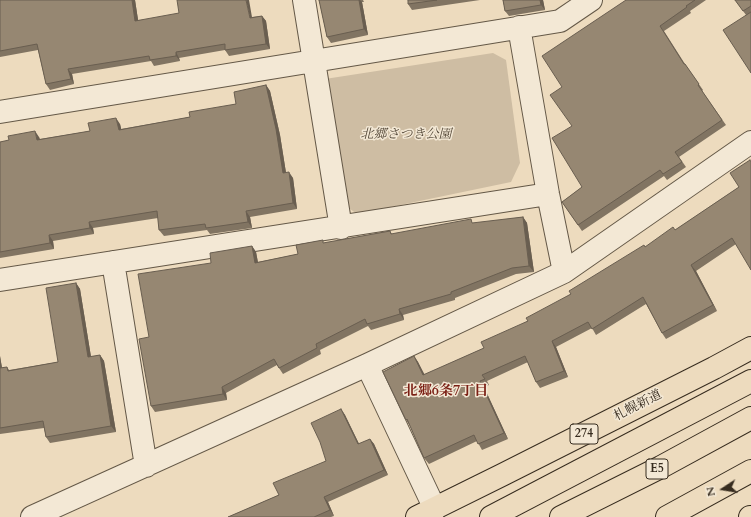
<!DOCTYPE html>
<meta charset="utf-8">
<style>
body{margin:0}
#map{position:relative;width:751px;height:517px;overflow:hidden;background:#eddbbe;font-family:Cardo,serif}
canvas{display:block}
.north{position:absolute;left:703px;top:469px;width:40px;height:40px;-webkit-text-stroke:3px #f3e8d5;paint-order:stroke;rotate:258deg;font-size:11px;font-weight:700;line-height:16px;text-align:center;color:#372c1f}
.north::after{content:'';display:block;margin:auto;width:14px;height:18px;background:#372c1f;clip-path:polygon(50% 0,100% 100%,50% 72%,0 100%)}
</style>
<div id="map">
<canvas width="751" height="517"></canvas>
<div class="north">N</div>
</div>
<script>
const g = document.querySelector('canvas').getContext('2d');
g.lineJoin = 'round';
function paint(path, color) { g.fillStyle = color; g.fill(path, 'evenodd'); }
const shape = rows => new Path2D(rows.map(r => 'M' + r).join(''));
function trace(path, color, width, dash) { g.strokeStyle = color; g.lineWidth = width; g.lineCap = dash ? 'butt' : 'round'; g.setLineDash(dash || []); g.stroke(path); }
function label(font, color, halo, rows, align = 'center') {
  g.font = font + ' Cardo,"Noto Serif JP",serif'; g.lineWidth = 3; g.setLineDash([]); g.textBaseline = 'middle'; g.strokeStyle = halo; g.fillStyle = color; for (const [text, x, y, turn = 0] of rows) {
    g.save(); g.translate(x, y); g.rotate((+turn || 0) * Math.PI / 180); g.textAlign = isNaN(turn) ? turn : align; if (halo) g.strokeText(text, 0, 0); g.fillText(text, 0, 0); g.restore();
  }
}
const green = shape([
 [493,53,506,60,520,163,511,182,357,214,346,206,325,79]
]);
const street = shape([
 [304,0,341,228],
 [519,27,548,194,564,272],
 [0,112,560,21,591,0],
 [113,262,146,466],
 [0,280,548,194],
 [367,365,435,509],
 [32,517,367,365,564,272,751,142]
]);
const highway = shape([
 [417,517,502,475,714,368,751,348],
 [491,517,751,381],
 [561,517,661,467,751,418],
 [667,517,751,471],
 [750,517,751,517]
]);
const wall = shape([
 [0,0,135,0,138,20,252,17,262,16,266,21,270,49,229,56,225,50,179,58,180,61,154,66,151,61,72,74,74,84,50,90,46,84,38,50,0,57],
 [319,0,363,0,364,2,362,2,368,35,331,43,327,37],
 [408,0,480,0,412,10,408,4],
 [503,0,543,0,545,10,509,16,505,11],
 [626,0,706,0,690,11,691,13,664,31,685,64,703,90,702,91,726,125,679,157,686,167,667,180,664,176,582,231,562,202,582,187,572,126,562,87],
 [735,0,751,0,751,73,746,15],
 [266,85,270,91,280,135,286,173,293,178,297,209,250,217,252,228,210,234,207,230,164,236,159,230,158,218,93,228,94,234,53,241,54,249,0,258,0,142,39,137,40,139,90,131,120,124,121,129,190,117,236,104],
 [750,160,736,244,696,271,717,311,666,339,662,333,646,304,596,335,592,328,556,347,568,377,540,388,536,382,528,362,487,381,489,385,484,387,508,439,482,450,477,441,429,464,424,458,410,426,406,420,414,356,418,362,424,375,484,348,571,294,645,247,675,230,739,187],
 [523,217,527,223,534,272,516,274,455,298,455,300,403,315,404,320,371,330,368,326,320,350,321,354,283,374,277,365,226,393,227,400,155,412,151,406,149,337,211,263,252,246,256,252,258,262,298,254,325,243,390,231,392,234],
 [76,283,80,289,91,357,100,355,104,361,116,432,50,443,46,437,44,428,0,434,0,356,2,368,7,367,9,370,58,362],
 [341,409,345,415,359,444,370,439,374,444,388,475,328,502,334,516,331,517,228,517,279,495,326,461]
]);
const shadedWall = shape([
 [132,0,135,0,139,26,135,21],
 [246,0,249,0,253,23,250,18],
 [359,0,360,0,362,2,368,35,364,29],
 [540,0,543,0,545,10,541,5],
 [262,16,266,21,270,49,266,44],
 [176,52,179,58,180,61,176,56],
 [68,69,72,74,74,84,71,79],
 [266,85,270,91,280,135,287,179,283,173],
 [116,118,120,124,123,136,119,130],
 [35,131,39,137,41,146,37,140],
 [289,172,293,178,297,209,293,203],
 [246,211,250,217,252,228,248,222],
 [523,217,527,223,534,272,529,266],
 [89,222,93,228,94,234,90,228],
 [49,235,53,241,54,249,50,243],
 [252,246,256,252,259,269,255,263],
 [691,265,696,271,717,311,713,305],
 [76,283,80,289,92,363,88,357],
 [399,309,403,315,404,320,400,314],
 [552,341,556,347,568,377,564,371],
 [100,355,104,361,116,432,111,426],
 [0,356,3,374,0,370],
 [414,356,418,362,428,381,423,375],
 [480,381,484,387,508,439,504,433],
 [222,387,226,393,227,400,223,394],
 [341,409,345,415,362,450,358,444],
 [370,439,374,444,388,475,384,470],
 [324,497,328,502,334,516,330,510]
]);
const building = shape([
 [0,0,132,0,135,21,179,13,177,0,246,0,250,18,262,16,266,44,225,50,225,44,176,52,176,56,150,60,149,56,68,69,71,79,46,84,37,44,0,51,0,0],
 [319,0,359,0,364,29,327,37,319,0],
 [408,0,437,0,408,4,408,0],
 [503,0,540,0,541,5,505,11,503,0],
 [626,0,695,0,686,6,687,7,660,26,684,64,685,64,699,84,698,85,722,120,675,152,682,162,663,174,660,170,578,225,562,202,582,187,552,138,572,126,550,95,562,87,542,56,626,0],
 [735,0,751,0,751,6,743,11,735,0],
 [751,12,751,73,723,30,751,12],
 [266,85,276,129,283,173,289,172,293,203,246,211,248,222,206,228,205,224,159,230,157,211,89,222,90,228,49,235,50,243,0,252,0,142,9,140,8,136,35,131,37,140,90,131,88,123,116,118,119,130,190,117,189,112,236,104,234,92,266,85],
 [750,160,751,162,751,270,732,238,691,265,713,305,662,333,643,297,592,329,588,322,552,341,564,371,536,382,525,356,482,375,485,379,480,381,504,433,478,444,474,435,424,458,407,419,406,420,383,372,414,356,423,375,484,348,481,342,528,321,526,318,571,294,569,291,644,245,645,247,673,227,675,230,739,187,730,173,750,160],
 [523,217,529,266,512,268,451,292,451,294,399,309,400,314,367,324,365,319,316,344,317,348,279,368,274,359,222,387,223,394,151,406,139,339,149,337,138,274,211,263,210,253,252,246,255,263,298,254,296,245,323,240,323,243,390,231,391,234,471,219,472,223,523,217],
 [76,283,88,357,100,355,111,426,46,437,43,421,0,428,0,368,7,367,8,371,58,362,46,288,76,283],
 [341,409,358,444,370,439,384,470,324,497,330,510,314,517,228,517,279,495,273,483,326,461,320,442,311,423,341,409]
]);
const shields = [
 [584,434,28],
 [657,469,22]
];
const shieldNames = [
 ["274",584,434],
 ["E5",657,469]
];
const parkNames = [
 ["北郷さつき公園",406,135]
];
const streetNames = [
 ["札幌新道",638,406,-27]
];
const neighbourhoodNames = [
 ["北郷6条7丁目",446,392]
];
paint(green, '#cebda3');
trace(street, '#645847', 24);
trace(highway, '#372c1f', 24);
trace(street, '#f3e8d5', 22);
trace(highway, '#eddbbe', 22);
paint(wall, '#817462');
paint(shadedWall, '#695e50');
paint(building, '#968772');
trace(building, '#695e50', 1);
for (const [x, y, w] of shields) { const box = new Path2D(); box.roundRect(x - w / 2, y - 10, w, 20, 3); g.fillStyle = '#f3e8d5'; g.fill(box); trace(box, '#372c1f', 1); }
label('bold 12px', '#372c1f', null, shieldNames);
label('italic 13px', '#554939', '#f3e8d5', parkNames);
label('13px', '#372c1f', '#f3e8d5', streetNames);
label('bold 14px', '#7a1f14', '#f3e8d5', neighbourhoodNames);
</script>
